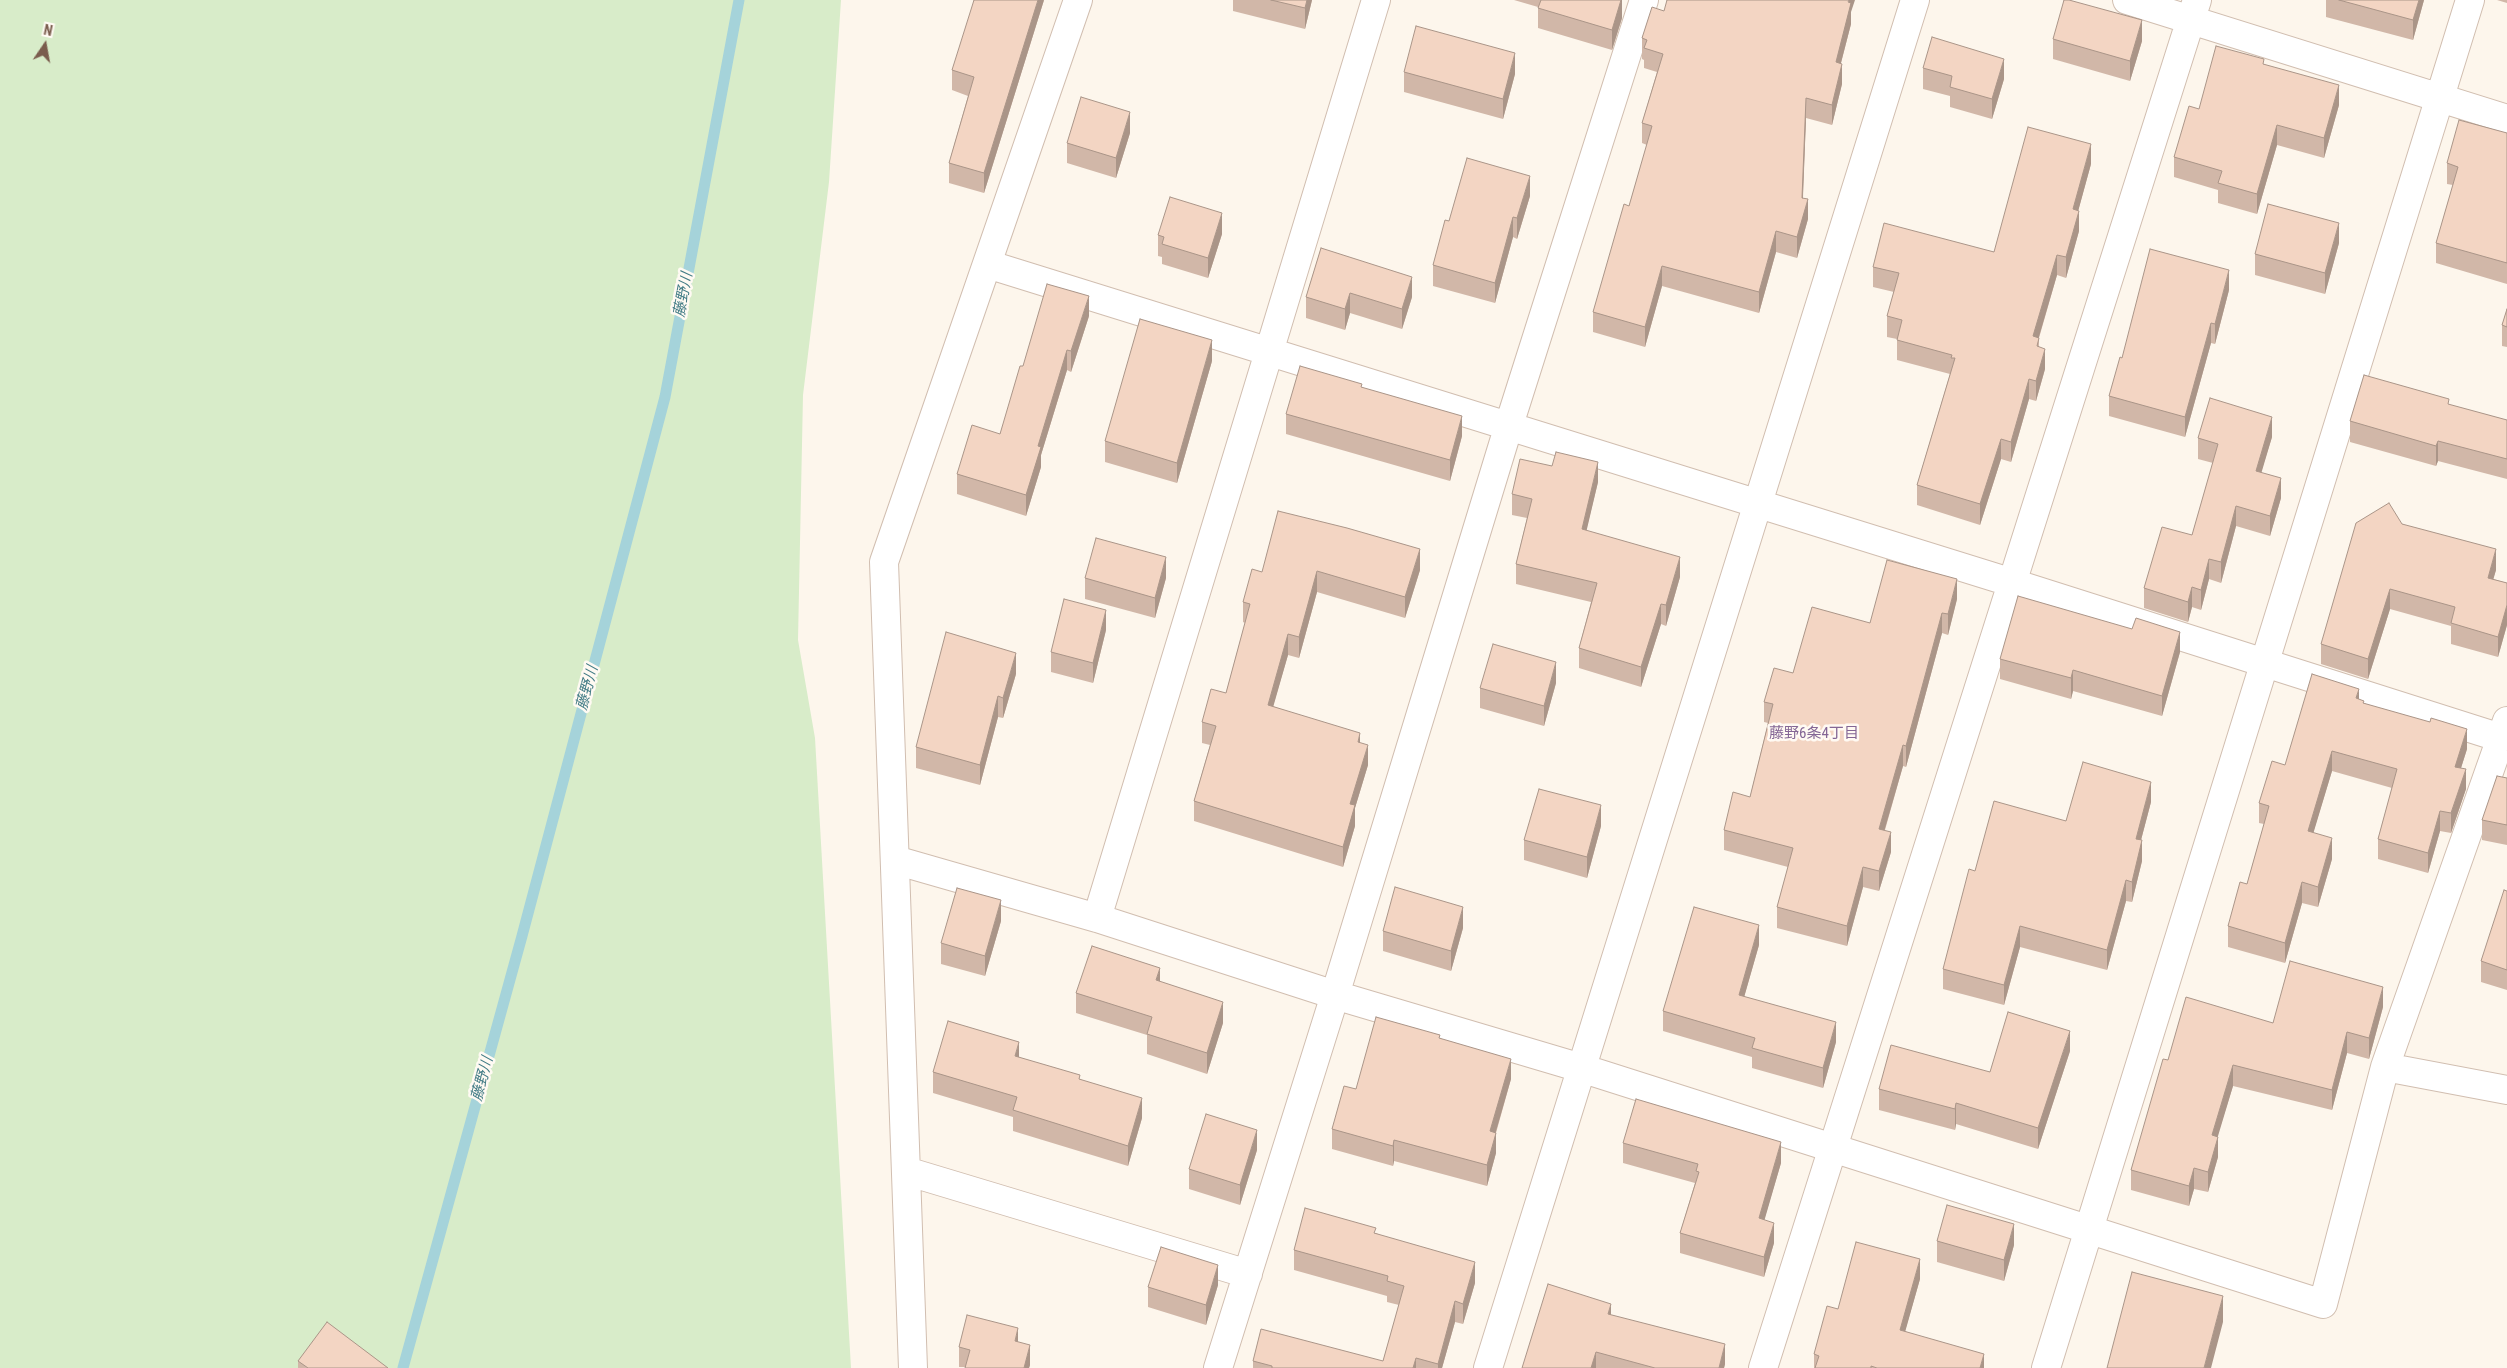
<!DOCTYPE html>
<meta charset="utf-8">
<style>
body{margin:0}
#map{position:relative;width:2507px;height:1368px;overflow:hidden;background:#fdf6ec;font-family:"Roboto Condensed",sans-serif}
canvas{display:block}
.north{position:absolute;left:20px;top:20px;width:50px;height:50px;-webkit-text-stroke:4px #fffaf3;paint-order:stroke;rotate:12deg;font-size:14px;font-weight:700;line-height:20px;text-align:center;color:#7a5c4d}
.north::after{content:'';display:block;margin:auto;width:18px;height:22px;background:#7a5c4d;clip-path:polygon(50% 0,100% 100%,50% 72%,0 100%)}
</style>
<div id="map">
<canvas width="2507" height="1368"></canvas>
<div class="north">N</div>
</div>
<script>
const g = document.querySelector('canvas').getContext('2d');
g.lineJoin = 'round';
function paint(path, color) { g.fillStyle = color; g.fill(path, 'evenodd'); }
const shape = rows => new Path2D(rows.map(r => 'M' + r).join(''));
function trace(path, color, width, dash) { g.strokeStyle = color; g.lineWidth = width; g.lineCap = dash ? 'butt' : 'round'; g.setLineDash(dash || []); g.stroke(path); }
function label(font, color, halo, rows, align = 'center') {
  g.font = font + ' "Roboto Condensed","Noto Sans JP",sans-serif'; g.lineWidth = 5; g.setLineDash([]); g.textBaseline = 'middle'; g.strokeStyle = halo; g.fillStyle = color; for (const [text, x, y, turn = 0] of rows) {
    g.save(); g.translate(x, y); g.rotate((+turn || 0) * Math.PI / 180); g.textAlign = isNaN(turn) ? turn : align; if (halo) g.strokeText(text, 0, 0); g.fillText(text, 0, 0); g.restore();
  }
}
const green = shape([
 [0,0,841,0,829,182,803,395,798,640,815,738,851,1368,0,1368]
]);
const stream = shape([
 [403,1368,522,936,665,397,739,0]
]);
const street = shape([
 [2127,0,2507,119],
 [987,264,2013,583,2501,738],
 [895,860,1097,918,1335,995,1581,1068,2323,1304,2385,1067,2507,721],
 [1097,918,1376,0],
 [2385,1067,2507,1090],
 [906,1171,1248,1274],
 [913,1368,884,562,1078,0],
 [1218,1368,1335,995,1509,425,1644,0],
 [1488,1368,1915,0],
 [1763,1368,2197,0],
 [2046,1368,2470,0]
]);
const wall = shape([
 [1044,0,984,193,949,183,949,163,968,96,952,90,952,70],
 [1233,0,1312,0,1305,29,1233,11],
 [1514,0,1622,0,1622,18,1612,50,1538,28,1538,7],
 [2326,0,2424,0,2413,40,2326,17],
 [2497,0,2507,0,2507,3],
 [1664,11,1851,12,1851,24,1841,63,1842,84,1832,125,1806,118,1803,198,1808,219,1797,258,1776,252,1759,313,1662,286,1645,347,1593,332,1593,312,1629,206,1647,145,1642,143,1642,123,1657,72,1644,68,1644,60,1642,59,1642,38],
 [2053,39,2142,41,2130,81,2053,59],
 [2264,64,2339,105,2324,158,2277,145,2257,214,2218,203,2218,190,2174,177,2174,157,2199,109],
 [1923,68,2004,79,1992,119,1950,107,1950,96,1923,89],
 [1404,72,1515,74,1503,119,1404,92],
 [1130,133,1116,178,1067,163,1067,143],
 [2507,133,2507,284,2436,263,2436,243,2453,185,2447,184,2447,163],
 [2091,164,2078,211,2079,231,2066,278,2057,275,2039,338,2039,347,2045,369,2036,401,2029,399,2011,462,2001,459,1980,525,1917,505,1917,485,1950,374,1897,360,1897,339,1887,337,1887,316,1894,292,1873,287,1873,267,1994,252],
 [1530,196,1517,239,1513,237,1495,303,1433,286,1433,265,1449,221],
 [1222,234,1208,278,1162,264,1162,257,1158,256,1158,235],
 [2339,243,2325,294,2255,275,2255,254],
 [1321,248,1412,297,1402,329,1350,313,1345,330,1306,318,1306,297],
 [2229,290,2215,344,2211,343,2185,437,2109,416,2109,396],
 [2507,309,2507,347,2502,346,2502,325],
 [1089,316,1071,372,1067,370,1041,455,1041,467,1026,516,957,494,957,474,1000,434,1023,366],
 [1212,361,1177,483,1105,462,1105,441],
 [1362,388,1462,436,1450,481,1286,434,1286,414],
 [2449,405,2507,420,2507,479,2438,461,2436,466,2350,442,2350,421],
 [2272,437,2261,472,2281,498,2270,536,2236,526,2221,583,2209,579,2201,610,2192,607,2188,622,2144,608,2144,588,2192,535,2213,463,2198,459,2198,438],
 [1598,482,1586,531,1680,577,1666,626,1661,624,1641,687,1579,668,1579,648,1591,602,1516,584,1516,564,1527,518,1512,515,1512,494],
 [2402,524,2496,570,2493,579,2507,583,2507,625,2498,657,2451,644,2451,626,2390,609,2368,679,2321,664,2321,644],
 [1420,570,1405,618,1317,592,1299,658,1288,655,1273,706,1360,743,1368,765,1355,808,1355,826,1343,867,1194,821,1194,801,1210,745,1202,743,1202,722,1226,693,1245,623,1243,622,1243,602,1262,572],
 [1085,578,1166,578,1155,618,1085,599],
 [1957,599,1948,635,1942,633,1906,767,1903,766,1885,830,1891,852,1879,891,1863,887,1847,946,1777,928,1777,907,1788,867,1724,850,1724,830,1750,797,1768,723,1764,722,1764,702,1870,623],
 [2132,629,2180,652,2162,716,2073,691,2071,699,2000,679,2000,659],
 [1106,630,1093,683,1051,672,1051,652],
 [1016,674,1003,718,998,717,980,785,916,768,916,747],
 [1556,683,1544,726,1480,708,1480,688],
 [2359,699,2364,703,2467,749,2461,768,2466,789,2451,833,2440,831,2428,873,2378,859,2378,839,2392,788,2332,771,2313,833,2332,859,2318,907,2302,903,2285,963,2228,947,2228,926,2247,884,2264,824,2259,823,2259,803,2285,765],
 [2507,778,2507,845,2482,840,2482,820],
 [2151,802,2141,840,2142,861,2132,902,2126,901,2107,970,2020,947,2004,1005,1943,989,1943,969,2066,821],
 [1601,826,1587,878,1524,860,1524,840],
 [2507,891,2507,990,2481,982,2481,961],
 [1001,921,985,976,941,964,941,943],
 [1463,928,1451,971,1383,951,1383,931],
 [1759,945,1744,997,1836,1042,1823,1088,1752,1068,1752,1057,1663,1031,1663,1011],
 [1160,982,1223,1023,1207,1074,1147,1054,1147,1035,1076,1013,1076,993],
 [2383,1007,2369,1059,2347,1053,2332,1110,2233,1086,2217,1137,2218,1157,2208,1192,2194,1189,2189,1206,2131,1190,2131,1170,2168,1060,2273,1023],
 [1440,1038,1511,1079,1496,1133,1496,1153,1487,1186,1394,1161,1393,1166,1332,1149,1332,1129,1356,1089],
 [2070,1051,2038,1149,1956,1124,1955,1130,1879,1110,1879,1089,1990,1072],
 [1019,1057,1080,1079,1142,1118,1128,1166,1013,1131,1013,1117,933,1093,933,1072],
 [1623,1143,1781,1163,1764,1220,1774,1243,1764,1277,1680,1253,1680,1233,1695,1183,1623,1163],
 [1257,1150,1240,1205,1189,1189,1189,1169],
 [1376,1233,1475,1283,1463,1324,1455,1322,1442,1368,1253,1368,1253,1361,1383,1361,1399,1305,1387,1302,1387,1296,1294,1270,1294,1250],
 [1937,1241,2014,1245,2004,1281,1937,1262],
 [1920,1279,1905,1331,1984,1368,1814,1368,1814,1354,1838,1309],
 [1218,1285,1206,1325,1148,1307,1148,1287],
 [1611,1315,1725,1364,1724,1368,1522,1368],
 [1018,1342,1030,1365,1029,1368,959,1367,959,1347],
 [298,1361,388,1368,298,1368]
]);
const shadedWall = shape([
 [1038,0,1044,0,984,193,984,173],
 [1307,0,1312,0,1305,29,1305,8],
 [1621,0,1622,0,1622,18,1612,50,1612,30],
 [1849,0,1855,0,1851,12,1851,24,1836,82,1836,62],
 [2419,0,2424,0,2413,40,2413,20],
 [2142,20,2142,41,2130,81,2130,61],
 [1515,53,1515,74,1503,119,1503,99],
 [2004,59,2004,79,1992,119,1992,99],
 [1842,64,1842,84,1832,125,1832,105],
 [2339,85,2339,105,2324,158,2324,138],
 [1806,98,1806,118,1802,218,1808,199,1808,219,1797,258,1797,237,1802,198],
 [1130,112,1130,133,1116,178,1116,158],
 [2277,125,2277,145,2257,214,2257,194],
 [2091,144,2091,164,2073,230,2073,209],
 [1530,176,1530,196,1517,239,1517,218],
 [2079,211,2079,231,2066,278,2066,257],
 [1222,213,1222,234,1208,278,1208,258],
 [1513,217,1513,237,1495,303,1495,283],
 [2339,223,2339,243,2325,294,2325,273],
 [1776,231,1776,252,1759,313,1759,292],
 [2057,255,2057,275,2033,357,2033,336],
 [1662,266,1662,286,1645,347,1645,327],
 [2229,270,2229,290,2215,344,2215,324],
 [1412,277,1412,297,1402,329,1402,309],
 [1350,293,1350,313,1345,330,1345,309],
 [1089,296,1089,316,1071,372,1071,351],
 [2211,323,2211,343,2185,437,2185,417],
 [1212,340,1212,361,1177,483,1177,463],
 [2045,349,2045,369,2036,401,2036,381],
 [1067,350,1067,370,1041,455,1041,467,1026,516,1026,495,1038,446],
 [2029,379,2029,399,2011,462,2011,442],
 [1462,416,1462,436,1450,481,1450,460],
 [2272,417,2272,437,2256,491,2256,471],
 [2001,439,2001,459,1980,525,1980,504],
 [2438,441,2438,461,2436,466,2436,446],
 [1598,462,1598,482,1582,550,1582,529],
 [2281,478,2281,498,2270,536,2270,516],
 [2236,506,2236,526,2221,583,2221,562],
 [1420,549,1420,570,1405,618,1405,597],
 [2496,549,2496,570,2488,598,2488,578],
 [1166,557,1166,578,1155,618,1155,598],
 [1680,557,1680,577,1666,626,1666,605],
 [2209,559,2209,579,2201,610,2201,590],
 [1317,571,1317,592,1299,658,1299,637],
 [1957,579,1957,599,1948,635,1948,614],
 [2192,587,2192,607,2188,622,2188,602],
 [2390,589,2390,609,2368,679,2368,659],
 [1661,604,1661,624,1641,687,1641,667],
 [2507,605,2507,625,2498,657,2498,637],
 [1106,610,1106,630,1093,683,1093,663],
 [1942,613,1942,633,1906,767,1906,746],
 [2180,632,2180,652,2162,716,2162,696],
 [1288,634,1288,655,1268,725,1268,705],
 [1016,653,1016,674,1003,718,1003,698],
 [1556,662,1556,683,1544,726,1544,706],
 [2073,670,2073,691,2071,699,2071,678],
 [2359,689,2359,709,2356,698],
 [998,696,998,717,980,785,980,765],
 [2467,729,2467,749,2455,787,2455,767],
 [1360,733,1360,754,1358,742],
 [1368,745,1368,765,1355,808,1355,826,1343,867,1343,847,1350,804],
 [1903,745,1903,766,1879,849,1879,829],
 [2332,751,2332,771,2308,851,2308,831],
 [2466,769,2466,789,2451,833,2451,813],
 [2151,782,2151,802,2136,859,2136,839],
 [1601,805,1601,826,1587,878,1587,857],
 [2440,811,2440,831,2428,873,2428,853],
 [1891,832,1891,852,1879,891,1879,871],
 [2332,838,2332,859,2318,907,2318,887],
 [2142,840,2142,861,2132,902,2132,882],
 [1863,867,1863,887,1847,946,1847,926],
 [2126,880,2126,901,2107,970,2107,950],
 [2302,882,2302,903,2285,963,2285,943],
 [1001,900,1001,921,985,976,985,956],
 [1463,907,1463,928,1451,971,1451,951],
 [1759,925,1759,945,1739,1015,1739,995],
 [2020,926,2020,947,2004,1005,2004,985],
 [1160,968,1160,988,1156,980],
 [2383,987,2383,1007,2369,1059,2369,1038],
 [1223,1002,1223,1023,1207,1074,1207,1053],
 [1836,1022,1836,1042,1823,1088,1823,1068],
 [2070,1031,2070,1051,2038,1149,2038,1128],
 [2347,1032,2347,1053,2332,1110,2332,1090],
 [1019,1042,1019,1063,1015,1056],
 [1511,1059,1511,1079,1490,1152,1490,1131],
 [2233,1065,2233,1086,2212,1156,2212,1135],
 [1142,1098,1142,1118,1128,1166,1128,1146],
 [1956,1103,1956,1124,1955,1130,1955,1109],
 [1257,1130,1257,1150,1240,1205,1240,1185],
 [1496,1133,1496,1153,1487,1186,1487,1165],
 [2218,1137,2218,1157,2208,1192,2208,1172],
 [1394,1140,1394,1161,1393,1166,1393,1146],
 [1781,1142,1781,1163,1759,1239,1759,1218],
 [2194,1168,2194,1189,2189,1206,2189,1186],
 [1774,1223,1774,1243,1764,1277,1764,1257],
 [2014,1224,2014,1245,2004,1281,2004,1260],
 [1920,1259,1920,1279,1900,1350,1900,1330],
 [1475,1262,1475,1283,1463,1324,1463,1304],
 [1218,1265,1218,1285,1206,1325,1206,1305],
 [2223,1296,2223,1322,2211,1368,2204,1368],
 [1455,1301,1455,1322,1442,1368,1438,1368,1438,1364],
 [1611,1304,1611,1324,1608,1314],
 [1018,1328,1018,1348,1015,1341],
 [1725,1344,1725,1364,1724,1368,1719,1368],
 [1030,1345,1030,1365,1029,1368,1024,1368],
 [1596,1352,1596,1368,1591,1368],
 [1984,1354,1984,1368,1980,1368],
 [1416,1358,1416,1368,1413,1368]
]);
const building = shape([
 [974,0,1038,0,984,173,949,163,974,77,952,70,974,0],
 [1271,0,1307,0,1305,8,1271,0],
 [1541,0,1621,0,1612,30,1538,8,1541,0],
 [1667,0,1849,0,1848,2,1851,3,1836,62,1842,64,1832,105,1806,98,1802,198,1808,199,1797,237,1776,231,1759,292,1662,266,1645,327,1593,312,1624,204,1629,206,1652,126,1642,123,1663,54,1644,48,1647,40,1642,38,1652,7,1664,11,1667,0],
 [2064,0,2069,0,2142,20,2130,61,2053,39,2064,0],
 [2339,0,2419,0,2413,20,2339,0],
 [1416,26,1515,53,1503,99,1404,72,1416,26],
 [1932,37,2004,59,1992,99,1950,87,1952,76,1923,68,1932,37],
 [2216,46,2264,59,2263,64,2339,85,2324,138,2277,125,2257,194,2218,183,2222,171,2174,157,2189,106,2199,109,2216,46],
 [1081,97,1130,112,1116,158,1067,143,1081,97],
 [2459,120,2507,133,2507,263,2436,243,2458,167,2447,163,2459,120],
 [2028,127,2091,144,2073,209,2079,211,2066,257,2057,255,2033,336,2039,338,2037,346,2045,349,2036,381,2029,379,2011,442,2001,439,1980,504,1917,485,1955,358,1951,358,1952,355,1897,340,1902,320,1887,316,1899,273,1873,267,1884,223,1994,252,2028,127],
 [1467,158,1530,176,1517,218,1513,217,1495,283,1433,265,1445,220,1449,221,1467,158],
 [1170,197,1222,213,1208,258,1162,244,1164,237,1158,235,1170,197],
 [2268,204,2339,223,2325,273,2255,254,2268,204],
 [1321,248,1412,277,1402,309,1350,293,1345,309,1306,297,1321,248],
 [2150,249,2229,270,2215,324,2211,323,2185,417,2109,396,2120,357,2122,358,2150,249],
 [1047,284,1089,296,1071,351,1067,350,1038,446,1041,447,1026,495,957,474,972,425,1000,434,1020,366,1023,366,1047,284],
 [2507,309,2507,327,2502,325,2507,309],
 [1140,319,1212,340,1177,463,1105,441,1140,319],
 [1300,366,1362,384,1361,387,1462,416,1450,460,1286,414,1300,366],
 [2364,375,2449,399,2448,404,2507,420,2507,459,2438,441,2436,446,2350,421,2364,375],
 [2210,398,2272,417,2256,471,2281,478,2270,516,2236,506,2221,562,2209,559,2201,590,2192,587,2188,602,2144,588,2162,527,2192,535,2218,444,2198,438,2210,398],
 [1556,452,1598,462,1582,529,1680,557,1666,605,1661,604,1641,667,1579,648,1597,583,1516,564,1532,499,1512,494,1520,459,1552,466,1556,452],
 [2389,503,2402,524,2496,549,2488,578,2507,583,2507,605,2498,637,2451,623,2455,607,2390,589,2368,659,2321,644,2356,523,2389,503],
 [1278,511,1347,528,1420,549,1405,597,1317,571,1299,637,1288,634,1268,705,1360,733,1358,742,1368,745,1350,804,1355,805,1343,847,1194,801,1216,726,1202,722,1211,689,1226,693,1250,604,1243,602,1252,569,1262,572,1278,511],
 [1096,538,1166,557,1155,598,1085,578,1096,538],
 [1887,560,1957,579,1948,614,1942,613,1906,746,1903,745,1879,829,1891,832,1879,871,1863,867,1847,926,1777,907,1793,848,1724,830,1733,792,1750,797,1773,704,1764,702,1774,668,1793,673,1812,607,1870,623,1887,560],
 [2018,596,2132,629,2136,618,2180,632,2162,696,2073,670,2071,678,2000,659,2018,596],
 [1064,599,1106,610,1093,663,1051,652,1064,599],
 [946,632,1016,653,1003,698,998,696,980,765,916,747,946,632],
 [1493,644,1556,662,1544,706,1480,688,1493,644],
 [2312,674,2359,689,2356,698,2364,701,2363,703,2430,722,2431,718,2467,729,2455,767,2466,769,2451,813,2440,811,2428,853,2378,839,2397,769,2332,751,2308,831,2332,838,2318,887,2302,882,2285,943,2228,926,2240,882,2247,884,2269,806,2259,803,2272,761,2285,765,2312,674],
 [2083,762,2151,782,2136,839,2142,840,2132,882,2126,880,2107,950,2020,926,2004,985,1943,969,1969,869,1975,871,1994,801,2066,821,2083,762],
 [2497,776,2507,778,2507,825,2482,820,2497,776],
 [1539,789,1601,805,1587,857,1524,840,1539,789],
 [1395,887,1463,907,1451,951,1383,931,1395,887],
 [957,888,1001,900,985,956,941,943,957,888],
 [2504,890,2507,891,2507,970,2481,961,2504,890],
 [1694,907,1759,925,1739,995,1836,1022,1823,1068,1752,1048,1755,1038,1663,1011,1694,907],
 [1092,946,1160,968,1156,980,1223,1002,1207,1053,1147,1034,1152,1017,1076,993,1092,946],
 [2290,961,2383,987,2369,1038,2347,1032,2332,1090,2233,1065,2212,1135,2218,1137,2208,1172,2194,1168,2189,1186,2131,1170,2163,1059,2168,1060,2186,997,2273,1023,2290,961],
 [2008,1012,2070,1031,2038,1128,1956,1103,1955,1109,1879,1089,1891,1045,1990,1072,2008,1012],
 [1376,1017,1440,1035,1439,1038,1511,1059,1490,1131,1496,1133,1487,1165,1394,1140,1393,1146,1332,1129,1344,1086,1356,1089,1376,1017],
 [948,1021,1019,1042,1015,1056,1080,1075,1079,1079,1142,1098,1128,1146,1013,1110,1017,1097,933,1072,948,1021],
 [1636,1099,1781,1142,1759,1218,1774,1223,1764,1257,1680,1233,1699,1172,1696,1171,1698,1164,1623,1143,1636,1099],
 [1206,1114,1257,1130,1240,1185,1189,1169,1206,1114],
 [1947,1205,2014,1224,2004,1260,1937,1241,1947,1205],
 [1305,1208,1376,1228,1374,1233,1475,1262,1463,1304,1455,1301,1438,1364,1416,1358,1413,1368,1272,1368,1272,1366,1253,1361,1261,1329,1383,1361,1404,1286,1387,1281,1388,1276,1294,1250,1305,1208],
 [1856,1242,1920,1259,1900,1330,1984,1354,1980,1368,1877,1368,1871,1366,1871,1368,1815,1368,1819,1356,1814,1354,1827,1306,1838,1309,1856,1242],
 [1161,1247,1218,1265,1206,1305,1148,1287,1161,1247],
 [2132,1272,2223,1296,2204,1368,2107,1368,2132,1272],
 [1548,1284,1611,1304,1608,1314,1725,1344,1719,1368,1655,1368,1596,1352,1591,1368,1522,1368,1548,1284],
 [967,1315,1018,1328,1015,1341,1030,1345,1024,1368,965,1368,970,1350,959,1347,967,1315],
 [327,1322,388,1368,308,1368,298,1361,327,1322]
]);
const waterNames = [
 ["藤野川",684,295,-79],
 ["藤野川",588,688,-75],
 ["藤野川",483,1079,-75]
];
const neighbourhoodNames = [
 ["藤野6条4丁目",1814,734]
];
paint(green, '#d8ecc9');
trace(stream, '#a5d3da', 11);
trace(street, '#d1beb0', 30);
trace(street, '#fff', 28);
paint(wall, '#d1b7a8');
paint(shadedWall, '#aa9588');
paint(building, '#f3d5c3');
trace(building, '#aa9588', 1);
label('italic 15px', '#437c86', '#fffaf3', waterNames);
label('15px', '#846695', '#fffaf3', neighbourhoodNames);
</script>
